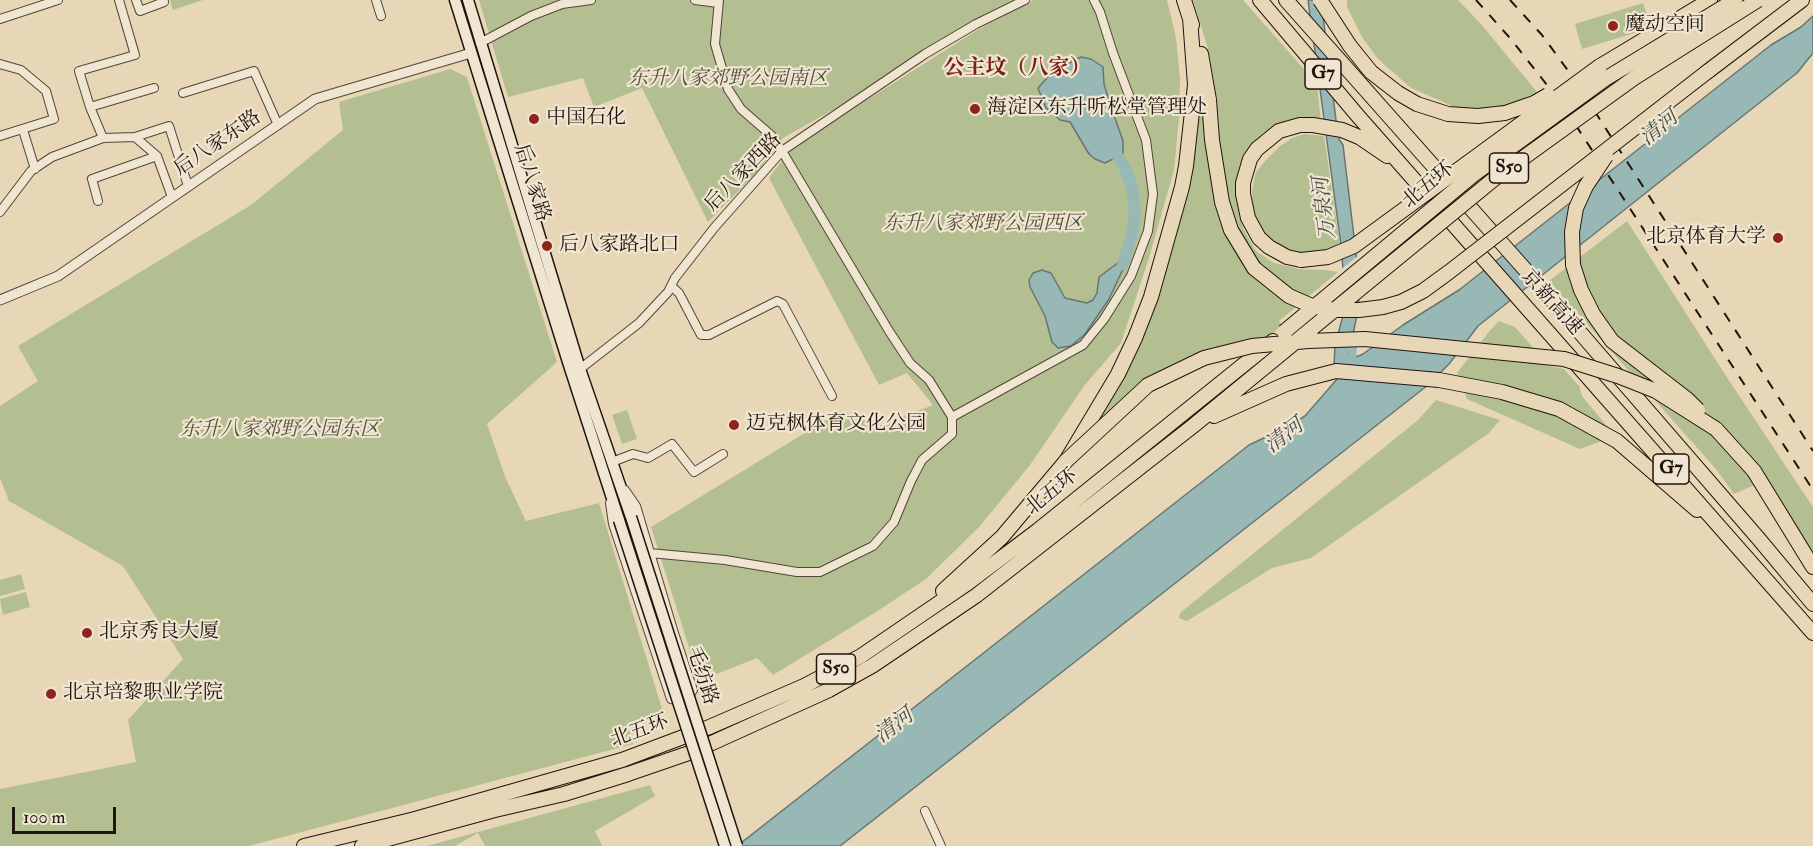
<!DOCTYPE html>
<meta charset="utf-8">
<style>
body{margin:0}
#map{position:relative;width:1813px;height:846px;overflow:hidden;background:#e7d7b6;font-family:"IM FELL Double Pica",serif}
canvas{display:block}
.scale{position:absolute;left:12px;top:807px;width:104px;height:27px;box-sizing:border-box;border:3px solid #201410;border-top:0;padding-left:8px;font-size:18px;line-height:21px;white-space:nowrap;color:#201410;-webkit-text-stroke:4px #efe5d0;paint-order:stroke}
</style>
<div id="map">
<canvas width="1813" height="846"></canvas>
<div class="scale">100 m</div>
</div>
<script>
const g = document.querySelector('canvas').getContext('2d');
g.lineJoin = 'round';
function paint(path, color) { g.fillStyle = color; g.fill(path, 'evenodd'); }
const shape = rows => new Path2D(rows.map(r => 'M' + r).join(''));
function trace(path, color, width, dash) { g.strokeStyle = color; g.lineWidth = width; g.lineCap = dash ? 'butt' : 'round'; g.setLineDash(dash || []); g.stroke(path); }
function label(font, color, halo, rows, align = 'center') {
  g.font = font + ' "IM FELL Double Pica","Noto Serif SC",serif'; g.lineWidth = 4.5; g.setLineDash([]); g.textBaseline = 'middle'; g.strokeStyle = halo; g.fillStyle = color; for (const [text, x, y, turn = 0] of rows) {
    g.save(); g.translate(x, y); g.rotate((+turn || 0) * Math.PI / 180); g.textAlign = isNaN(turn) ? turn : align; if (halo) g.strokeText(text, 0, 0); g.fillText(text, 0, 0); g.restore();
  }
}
const green = shape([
 [170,0,203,0,173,10],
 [479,0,1027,0,783,138,759,170,708,222,642,88,594,107,583,78,508,97],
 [1033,0,1167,0,1176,38,1180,79,1179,118,1174,170,1149,258,1121,343,1084,386,1030,465,980,526,926,579,876,612,773,675,757,658,714,675,697,673,651,527,841,411,879,426,933,405,907,373,879,385,769,178,791,148,979,29],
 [1193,0,1243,0,1317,84,1321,122,1282,124,1263,133,1250,149,1241,168,1236,200,1243,228,1256,251,1274,263,1299,269,1325,270,1338,272,1279,321,1282,326,1264,340,1187,359,1131,391,1099,420,1150,317,1181,210,1197,129,1208,49],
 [1347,0,1458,0,1481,24,1537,92,1504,108,1464,111,1411,88,1378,59,1362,37,1347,7],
 [1643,3,1651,28,1582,49,1575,24],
 [450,69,467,77,557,362,487,424,506,479,526,521,599,503,663,712,628,723,633,744,249,846,0,846,0,789,136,762,128,720,183,659,123,566,9,501,0,478,0,406,38,381,18,346,251,205,343,130,339,102],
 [1305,134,1324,136,1340,246,1322,253,1307,255,1281,249,1267,236,1258,224,1253,209,1252,190,1256,172,1267,159,1280,146,1292,138],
 [1627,221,1728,379,1813,507,1813,556,1768,479,1734,494,1716,469,1549,281],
 [1499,321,1515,327,1549,366,1564,369,1579,386,1582,396,1615,436,1580,449,1467,399,1457,373,1488,333],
 [1436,400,1500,420,1489,433,1311,558,1272,568,1187,621,1179,618,1180,613,1418,420],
 [627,410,637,439,622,444,612,415],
 [21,574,25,589,0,596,0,580],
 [26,592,30,607,3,615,0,599],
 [650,785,655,796,595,831,602,846,485,846,478,833,455,846,427,846]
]);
const water = shape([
 [1308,0,1321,0,1336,120,1339,139,1343,145,1357,262,1359,305,1349,354,1351,359,1363,354,1403,325,1459,290,1771,45,1801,27,1813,16,1813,53,1797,73,1478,326,1449,364,1428,385,840,846,737,846,1249,445,1289,426,1305,416,1338,378,1334,367,1335,345,1346,305,1341,245,1308,0],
 [1081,57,1091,59,1103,67,1104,84,1109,101,1123,141,1123,154,1105,163,1095,159,1089,154,1070,122,1060,120,1046,108,1038,88,1053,71,1081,57],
 [1119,262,1123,264,1123,269,1109,299,1085,334,1071,346,1058,348,1052,342,1045,316,1030,287,1029,280,1033,273,1042,270,1051,273,1065,298,1087,303,1093,300,1097,293,1099,277,1119,262]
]);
const pier = shape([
 [1359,255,1361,287,1343,301,1340,270]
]);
const canal = shape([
 [1351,368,1354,338]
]);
const river = shape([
 [1118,157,1125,168,1132,186,1135,209,1132,234,1123,264]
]);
const minor = shape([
 [119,0,135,55,79,71,90,107,103,138,135,137,157,156],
 [136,0,140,11,164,2,163,0],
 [376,0,381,16],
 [695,0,718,3],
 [0,19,58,0],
 [480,43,531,16,562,4,591,0],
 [0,64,21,70,46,91,54,119,0,136],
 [183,93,254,71,278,125],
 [90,107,154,88],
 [23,130,35,169],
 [135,137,169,126,188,186],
 [98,201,92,179,157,156,172,197],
 [0,212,31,171,52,157,103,138],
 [671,286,679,293,701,335,709,335,777,301,783,304,832,396],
 [580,369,639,323,668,292,675,278,714,228,782,151,925,54,976,24,1025,0],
 [952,417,1083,345,1104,319,1131,276,1148,231,1153,194,1146,140,1113,53,1100,12,1094,0],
 [612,462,633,454,648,458,672,444,694,472,723,454],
 [610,503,613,524,671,699,685,702,693,690,673,630,636,506,625,490],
 [650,553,725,560,797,572,820,572,873,546,894,522,911,481,922,460,952,434,952,417,929,380,910,363,889,331,782,151,772,136,741,109,728,89,715,44,719,0],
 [925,811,941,846]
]);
const tertiary = shape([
 [0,300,58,276,315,99,471,53]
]);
const secondary = shape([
 [455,0,568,362,619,520],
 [468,0,580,369,631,517]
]);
const motorway = shape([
 [1184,0,1192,25],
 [1260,0,1358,116,1813,633],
 [1286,0,1545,292,1758,538,1813,604],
 [1201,54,1209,100],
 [1600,66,1710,0],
 [1707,72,1802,0],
 [1301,260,1287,257,1269,247,1259,238,1248,218,1243,194,1243,183,1250,159,1257,149,1279,131,1300,125,1313,125,1342,130,1359,137,1387,156],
 [1214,416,1286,384,1336,371,1439,380,1502,392,1559,409,1617,441,1697,510],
 [1716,429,1754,471,1813,567],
 [943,591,1002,537,1066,461,1118,374,1135,338,1151,297,1182,187,1186,166,1195,85,1190,18],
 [304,846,415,819,622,760,707,728,804,686,861,656,968,583,1037,531,1273,341],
 [362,846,495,810,564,794,628,774,692,752,829,690,872,666,977,595,1193,426,1277,357]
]);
const rail = shape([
 [1476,0,1510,38,1562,104,1813,490],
 [1510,0,1542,35,1572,76,1813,451]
]);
const secondaryBridge = shape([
 [631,517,737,846],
 [619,520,725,846]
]);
const motorwayBridge = shape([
 [1320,0,1350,46,1371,72,1398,93,1417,104,1448,114,1478,116,1505,113,1534,103,1548,95],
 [1209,100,1212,140,1222,202,1231,230,1254,268,1289,296,1312,306,1334,310,1359,310,1383,307,1401,302,1423,291,1449,272,1707,72],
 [1606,156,1586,186,1576,208,1572,232,1573,265,1581,290,1593,314,1612,341,1687,399,1698,410],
 [1301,260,1328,257,1354,246,1600,66],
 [1284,332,1473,175,1605,79,1735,0],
 [1277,357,1494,179,1634,78,1758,0],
 [1066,461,1148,385,1204,358,1252,346,1308,341,1365,339,1564,359,1618,376,1656,391,1716,429]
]);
const markers = [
 [1613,26,6,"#8f2418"],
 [975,109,6,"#8f2418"],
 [534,119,6,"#8f2418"],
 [1778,238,6,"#8f2418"],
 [547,246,6,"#8f2418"],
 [734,425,6,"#8f2418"],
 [87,633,6,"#8f2418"],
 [51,694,6,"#8f2418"]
];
const shields = [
 [1323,74,36],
 [1509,168,39],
 [1671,469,36],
 [836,669,39]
];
const shieldNames = [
 ["G7",1323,74],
 ["S50",1509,168],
 ["G7",1671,469],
 ["S50",836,669]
];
const poiNames = [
 ["魔动空间",1625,26],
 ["海淀区东升听松堂管理处",987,109],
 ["中国石化",546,119],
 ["北京体育大学",1766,238,"right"],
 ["后八家路北口",559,246],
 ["迈克枫体育文化公园",746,425],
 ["北京秀良大厦",99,633],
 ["北京培黎职业学院",63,694]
];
const parkNames = [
 ["东升八家郊野公园南区",728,80],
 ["东升八家郊野公园西区",983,225],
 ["东升八家郊野公园东区",280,431]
];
const streetNames = [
 ["后八家东路",218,144,-34],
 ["后八家西路",744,173,-46],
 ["后八家路",531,183,73],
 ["北五环",1429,186,-40],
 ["京新高速",1551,303,48],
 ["北五环",1052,493,-39],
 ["毛纺路",701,676,72],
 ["北五环",640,732,-20]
];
const neighbourhoodNames = [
 ["公主坟（八家）",1017,69]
];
const waterNames = [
 ["清河",1660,129,-39],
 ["万泉河",1326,208,-97],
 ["清河",1285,437,-37],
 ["清河",895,727,-37]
];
paint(green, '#b3bf90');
paint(water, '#98b8b5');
trace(water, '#687673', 1.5);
paint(pier, '#e7d7b6');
trace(canal, '#98b8b5', 8);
trace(river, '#98b8b5', 12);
trace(minor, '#52453a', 10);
trace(tertiary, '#52453a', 11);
trace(secondary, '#201410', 13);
trace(motorway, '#201410', 16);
trace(minor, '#efe5d0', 8);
trace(tertiary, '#efe5d0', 9);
trace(secondary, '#efe5d0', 10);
trace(motorway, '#e7d7b6', 14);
trace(rail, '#201410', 2, [10, 10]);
trace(secondaryBridge, '#201410', 13, []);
trace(motorwayBridge, '#201410', 16, []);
trace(secondaryBridge, '#efe5d0', 10);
trace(motorwayBridge, '#e7d7b6', 14);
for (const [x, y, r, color] of markers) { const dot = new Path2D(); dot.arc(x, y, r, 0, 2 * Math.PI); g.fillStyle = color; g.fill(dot); trace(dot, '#efe5d0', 2); }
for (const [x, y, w] of shields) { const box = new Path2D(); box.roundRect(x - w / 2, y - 15, w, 30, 4.5); g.fillStyle = '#efe5d0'; g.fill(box); trace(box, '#201410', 1.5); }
label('bold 18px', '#201410', null, shieldNames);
label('20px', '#201410', '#efe5d0', poiNames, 'left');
label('italic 20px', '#53503d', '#efe5d0', parkNames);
label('20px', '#201410', '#efe5d0', streetNames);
label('bold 21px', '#7a1f14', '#efe5d0', neighbourhoodNames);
label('italic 21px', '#4a4d4a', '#efe5d0', waterNames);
</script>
